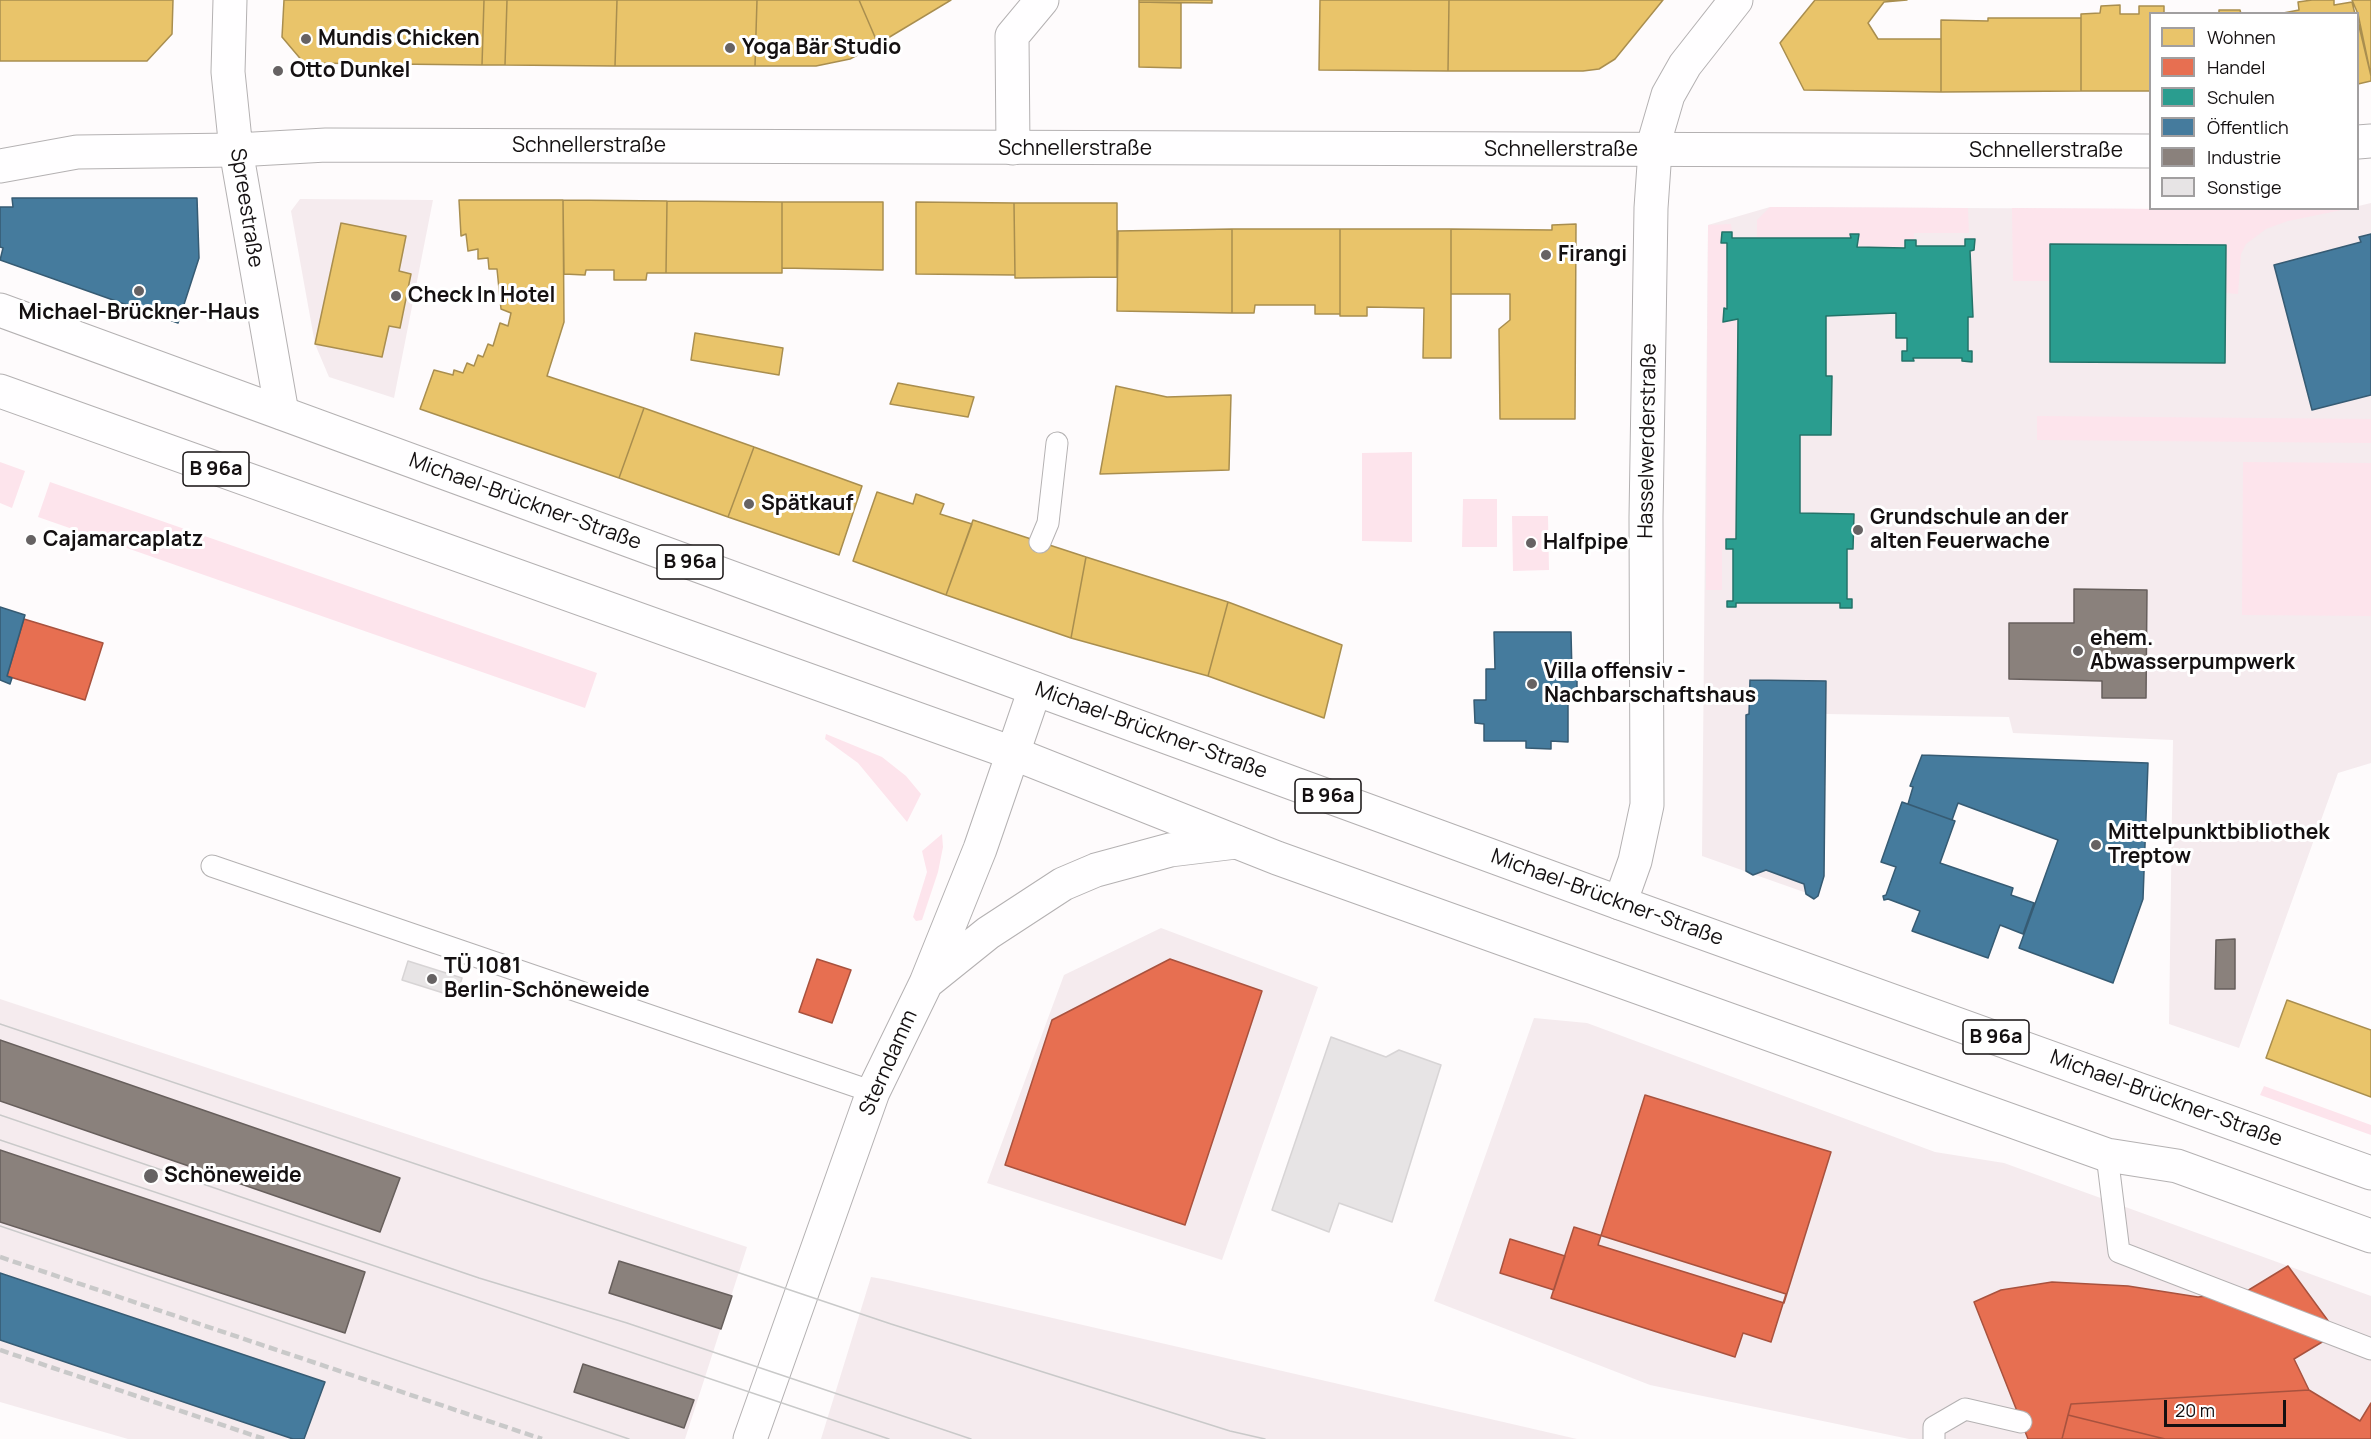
<!DOCTYPE html>
<meta charset="utf-8">
<style>
body{margin:0}
#map{position:relative;width:2371px;height:1439px;overflow:hidden;background:#fefbfc;font-family:Manrope,sans-serif}
canvas{display:block}
.legend{position:absolute;left:2149px;top:12px;width:210px;height:198px;box-sizing:border-box;background:#fff;border:2px solid #a19fa0;margin:0;padding:8px 10px;list-style:none;font-size:18px;color:#141011}
.legend li{display:flex;align-items:center;gap:12px;height:30px}
.legend b{width:30px;border:2px solid #a19fa0}
.scale{position:absolute;left:2164px;top:1400px;width:122px;height:27px;box-sizing:border-box;border:3px solid #141011;border-top:0;padding-left:8px;font-size:18px;line-height:21px;white-space:nowrap;color:#141011;-webkit-text-stroke:4px #fff;paint-order:stroke}
</style>
<div id="map">
<canvas width="2371" height="1439"></canvas>
<ul class="legend">
<li><b style="height:16px;background:#e9c46a"></b>Wohnen</li>
<li><b style="height:16px;background:#e76f51"></b>Handel</li>
<li><b style="height:16px;background:#2a9d8f"></b>Schulen</li>
<li><b style="height:16px;background:#457b9d"></b>Öffentlich</li>
<li><b style="height:16px;background:#8a817c"></b>Industrie</li>
<li><b style="height:16px;background:#e7e4e5"></b>Sonstige</li>
</ul>
<div class="scale">20 m</div>
</div>
<script>
const g = document.querySelector('canvas').getContext('2d');
g.lineJoin = 'round';
function paint(path, color) { g.fillStyle = color; g.fill(path, 'evenodd'); }
const shape = rows => new Path2D(rows.map(r => 'M' + r).join(''));
function trace(path, color, width, dash) { g.strokeStyle = color; g.lineWidth = width; g.lineCap = dash ? 'butt' : 'round'; g.setLineDash(dash || []); g.stroke(path); }
function label(font, color, halo, rows, align = 'center') {
  g.font = font + ' Manrope,sans-serif'; g.lineWidth = 6; g.setLineDash([]); g.textBaseline = 'middle'; g.strokeStyle = halo; g.fillStyle = color; for (const [text, x, y, turn = 0] of rows) {
    g.save(); g.translate(x, y); g.rotate((+turn || 0) * Math.PI / 180); g.textAlign = isNaN(turn) ? turn : align; if (halo) g.strokeText(text, 0, 0); g.fillText(text, 0, 0); g.restore();
  }
}
const built = shape([
 [300,199,433,200,394,398,329,377,315,344,291,211],
 [2371,203,2371,763,2338,773,2239,1048,2169,1024,2173,740,2013,733,2009,717,1826,714,1824,876,1818,897,1702,856,1708,225,1770,207,2342,210],
 [1161,928,1318,987,1222,1260,987,1183,1064,975],
 [0,999,747,1247,685,1439,128,1439,0,1402],
 [1534,1018,1587,1023,1935,1152,2004,1163,2371,1296,2371,1439,1909,1439,1650,1385,1434,1301],
 [871,1277,888,1280,1577,1439,821,1439]
]);
const green = shape([
 [1770,207,1968,208,1969,233,1914,233,1914,240,1905,240,1905,248,1857,247,1859,234,1851,234,1851,238,1757,238,1757,220],
 [2012,208,2342,210,2288,221,2266,229,2246,244,2241,254,2238,294,2225,293,2225,245,2051,244,2050,281,2013,281],
 [1731,224,1732,232,1722,233,1721,242,1727,243,1727,309,1724,309,1723,321,1738,319,1736,539,1726,539,1726,549,1722,550,1722,590,1706,590,1708,225],
 [2037,416,2371,419,2371,443,2037,440],
 [1412,452,1412,542,1362,541,1362,453],
 [0,462,25,471,12,508,0,503],
 [2243,462,2371,463,2371,616,2242,615],
 [50,482,597,673,585,708,38,517],
 [1463,499,1497,499,1497,547,1462,547],
 [1512,516,1548,516,1549,570,1513,571],
 [826,734,882,757,906,776,921,794,907,822,858,763,825,739],
 [942,834,943,847,938,872,922,920,916,921,913,917,927,872,922,851],
 [2264,1086,2371,1125,2371,1135,2260,1095]
]);
const homes = shape([
 [0,0,173,0,172,34,147,61,0,61,0,0],
 [284,0,484,0,482,65,304,63,282,37,284,0],
 [484,0,507,0,505,65,482,65,484,0],
 [507,0,617,0,615,66,505,65,507,0],
 [617,0,757,0,755,66,615,66,617,0],
 [757,0,859,0,878,44,850,59,816,66,755,66,757,0],
 [859,0,951,0,878,44,859,0],
 [1139,0,1212,0,1212,3,1139,2,1139,0],
 [1320,0,1449,0,1448,71,1319,70,1320,0],
 [1449,0,1663,0,1615,59,1599,69,1583,71,1448,71,1449,0],
 [1815,0,1907,0,1884,2,1868,23,1878,39,1941,39,1941,92,1804,90,1780,43,1815,0],
 [2312,0,2334,0,2334,5,2352,2,2355,14,2278,14,2299,10,2298,2,2312,0],
 [2352,0,2371,0,2371,76,2358,14,2352,0],
 [1139,2,1181,3,1181,68,1139,67,1139,2],
 [2120,5,2120,14,2139,14,2139,6,2164,6,2164,14,2150,14,2150,91,2081,91,2081,14,2100,13,2101,6,2120,5],
 [2219,10,2240,10,2241,14,2219,14,2219,10],
 [1988,18,2081,18,2081,91,1941,92,1941,20,1988,21,1988,18],
 [2358,22,2371,76,2371,81,2358,84,2358,22],
 [459,200,563,200,564,322,547,376,644,408,619,478,420,409,434,370,453,375,454,370,463,373,467,363,474,366,478,355,483,357,488,344,493,346,500,323,508,326,511,313,501,309,497,269,489,269,488,258,478,259,478,249,468,251,466,234,461,236,459,200],
 [563,200,667,201,666,273,647,273,646,280,614,280,614,270,586,270,585,275,564,274,563,200],
 [667,201,782,202,782,273,666,273,667,201],
 [782,202,883,202,883,270,782,268,782,202],
 [916,202,1014,203,1015,275,916,274,916,202],
 [1014,203,1117,203,1117,277,1015,278,1014,203],
 [341,223,406,236,399,271,411,274,400,328,389,326,382,357,315,344,341,223],
 [1576,224,1575,419,1500,419,1499,329,1510,320,1510,294,1451,294,1451,229,1552,230,1552,225,1576,224],
 [1232,229,1340,229,1340,314,1315,314,1315,305,1255,305,1254,313,1232,313,1232,229],
 [1232,229,1232,313,1117,311,1118,231,1232,229],
 [1340,229,1451,229,1451,358,1423,358,1424,308,1367,307,1367,316,1340,316,1340,229],
 [695,333,783,348,779,375,691,360,695,333],
 [898,383,974,397,968,417,890,404,898,383],
 [1116,386,1167,397,1231,395,1229,470,1100,474,1116,386],
 [644,408,754,447,728,517,619,478,644,408],
 [754,447,862,486,839,555,728,517,754,447],
 [877,492,913,504,916,494,944,504,940,514,972,524,946,595,853,561,877,492],
 [973,520,1086,557,1071,638,946,595,973,520],
 [1086,557,1228,602,1208,676,1071,638,1086,557],
 [1228,602,1342,645,1324,718,1208,676,1228,602],
 [2287,1000,2371,1030,2371,1097,2266,1058,2287,1000]
]);
const shops = shape([
 [24,619,103,643,85,700,7,676,24,619],
 [817,959,851,970,832,1023,799,1012,817,959],
 [1170,959,1262,991,1185,1225,1005,1165,1052,1020,1170,959],
 [1645,1095,1831,1152,1784,1303,1598,1245,1645,1095],
 [1574,1227,1786,1294,1771,1342,1743,1333,1735,1357,1551,1298,1574,1227],
 [1510,1239,1565,1256,1554,1290,1500,1273,1510,1239],
 [2288,1266,2337,1333,2294,1359,2309,1390,2071,1404,2062,1439,2028,1439,1974,1302,2001,1290,2052,1282,2128,1286,2198,1297,2247,1291,2288,1266],
 [2309,1390,2360,1421,2371,1403,2371,1439,2165,1439,2068,1415,2071,1404,2309,1390],
 [2068,1415,2165,1439,2062,1439,2068,1415]
]);
const schools = shape([
 [1722,232,1732,232,1732,238,1851,238,1850,234,1859,234,1857,247,1905,248,1905,240,1916,240,1916,246,1965,246,1965,239,1975,239,1974,250,1970,251,1973,317,1968,317,1968,351,1972,351,1972,362,1962,361,1962,358,1913,358,1914,361,1902,361,1902,351,1907,351,1907,338,1896,338,1896,313,1826,316,1826,376,1832,376,1831,435,1800,435,1800,513,1854,514,1853,549,1847,549,1847,599,1852,599,1852,608,1840,608,1840,603,1736,603,1736,607,1727,607,1727,601,1733,601,1733,549,1726,549,1726,539,1736,539,1738,319,1723,322,1724,308,1727,309,1727,243,1721,243,1722,232],
 [2050,244,2226,245,2225,363,2050,362,2050,244]
]);
const public = shape([
 [12,198,197,198,199,258,178,323,0,260,3,248,0,247,0,207,13,207,12,198],
 [2371,234,2371,395,2312,410,2274,265,2361,242,2359,237,2371,234],
 [0,607,25,615,7,676,12,678,10,684,0,680,0,607],
 [1494,632,1571,632,1572,674,1577,673,1577,695,1568,695,1568,742,1551,741,1551,749,1526,748,1526,741,1484,741,1484,724,1475,723,1474,700,1486,700,1486,669,1495,669,1494,632],
 [1750,680,1826,681,1824,876,1818,896,1814,899,1806,894,1804,884,1766,870,1753,875,1746,871,1746,715,1749,714,1750,680],
 [1922,755,2148,763,2143,899,2113,983,2019,948,2058,840,1958,803,1952,820,1908,804,1913,787,1910,786,1922,755],
 [1902,802,1955,821,1940,863,2013,888,2011,895,2034,903,2023,934,2000,925,1988,958,1912,931,1920,911,1888,899,1884,900,1883,896,1886,895,1896,867,1881,862,1902,802],
 [0,1273,325,1382,304,1439,293,1439,0,1340,0,1273]
]);
const industry = shape([
 [2074,589,2147,590,2146,698,2102,698,2102,681,2009,679,2009,623,2074,623,2074,589],
 [2235,939,2235,989,2215,989,2216,940,2235,939],
 [0,1040,400,1178,380,1232,0,1101,0,1040],
 [0,1150,365,1272,345,1333,0,1222,0,1150],
 [619,1261,732,1296,721,1329,609,1293,619,1261],
 [583,1364,694,1400,684,1428,574,1392,583,1364]
]);
const building = shape([
 [408,961,462,978,456,997,402,980,408,961],
 [1331,1037,1386,1057,1399,1050,1441,1065,1392,1222,1339,1203,1329,1232,1272,1210,1331,1037]
]);
const lane = shape([
 [1040,542,1048,523,1057,443],
 [212,866,873,1092],
 [2107,1155,2119,1252,2371,1349],
 [1934,1439,1934,1427,1965,1409,2021,1422]
]);
const street = shape([
 [1013,148,1012,36,1042,0],
 [0,166,77,152,236,150],
 [1620,903,1635,861,1647,805,1646,517,1651,208,1656,136,1668,95,1685,65,1736,0]
]);
const secondary = shape([
 [230,0,228,72,236,150,282,413],
 [2358,142,2371,141],
 [236,150,326,145,2150,151],
 [927,982,988,933,1063,884,1096,870,1170,850,1236,842],
 [750,1439,873,1092,926,983,980,849,1035,689]
]);
const primary = shape([
 [0,310,1620,903,2371,1173],
 [0,391,1015,754,1277,858,2107,1155,2177,1166,2371,1236]
]);
const tram = shape([
 [0,1024,891,1324,1230,1431,1265,1439],
 [0,1115,479,1278,627,1323,971,1439],
 [0,1140,889,1439],
 [0,1226,629,1439]
]);
const rail = shape([
 [0,1257,542,1439],
 [0,1350,264,1439]
]);
const markers = [
 [306,39,6,"#666263"],
 [730,48,6,"#666263"],
 [278,71,6,"#666263"],
 [1546,255,6,"#666263"],
 [139,291,6,"#666263"],
 [396,296,6,"#666263"],
 [749,504,6,"#666263"],
 [1858,530,6,"#666263"],
 [31,540,6,"#666263"],
 [1531,543,6,"#666263"],
 [2078,651,6,"#666263"],
 [1532,684,6,"#666263"],
 [2096,845,6,"#666263"],
 [432,979,6,"#666263"],
 [151,1176,8,"#666263"]
];
const shields = [
 [216,469,66],
 [690,562,66],
 [1328,796,66],
 [1996,1037,66]
];
const shieldNames = [
 ["B 96a",216,469],
 ["B 96a",690,562],
 ["B 96a",1328,796],
 ["B 96a",1996,1037]
];
const poiNames = [
 ["Mundis Chicken",318,39],
 ["Yoga Bär Studio",742,48],
 ["Otto Dunkel",290,71],
 ["Firangi",1558,255],
 ["Check In Hotel",408,296],
 ["Michael-Brückner-Haus",139,313,"center"],
 ["Spätkauf",761,504],
 ["Grundschule an der",1870,518],
 ["alten Feuerwache",1870,542],
 ["Cajamarcaplatz",43,540],
 ["Halfpipe",1543,543],
 ["ehem.",2090,639],
 ["Abwasserpumpwerk",2090,663],
 ["Villa offensiv -",1544,672],
 ["Nachbarschaftshaus",1544,696],
 ["Mittelpunktbibliothek",2108,833],
 ["Treptow",2108,857],
 ["TÜ 1081",444,967],
 ["Berlin-Schöneweide",444,991],
 ["Schöneweide",164,1176]
];
const streetNames = [
 ["Schnellerstraße",589,146],
 ["Schnellerstraße",1075,149],
 ["Schnellerstraße",1561,150],
 ["Schnellerstraße",2046,151],
 ["Spreestraße",246,208,81],
 ["Hasselwerderstraße",1648,441,-89],
 ["Michael-Brückner-Straße",525,502,20],
 ["Michael-Brückner-Straße",1151,731,20],
 ["Michael-Brückner-Straße",1607,898,20],
 ["Sterndamm",889,1063,-66],
 ["Michael-Brückner-Straße",2166,1099,20]
];
paint(built, '#f5ebee');
paint(green, '#fde4ec');
paint(homes, '#e9c46a');
trace(homes, '#a98e4f', 1.5);
paint(shops, '#e76f51');
trace(shops, '#a8523e', 1.5);
paint(schools, '#2a9d8f');
trace(schools, '#237369', 1.5);
paint(public, '#457b9d');
trace(public, '#365b73', 1.5);
paint(industry, '#8a817c');
trace(industry, '#675f5c', 1.5);
paint(building, '#e7e4e5');
trace(building, '#d7d4d5', 1.5);
trace(lane, '#b4b1b2', 23);
trace(street, '#b4b1b2', 35);
trace(secondary, '#b4b1b2', 35);
trace(primary, '#b4b1b2', 35);
trace(lane, '#fffeff', 21);
trace(street, '#fffeff', 33);
trace(secondary, '#fffeff', 33);
trace(primary, '#fffeff', 33);
trace(tram, '#c9c9c9', 1.5);
trace(rail, '#c9c9c9', 4.5, [9, 4.5]);
for (const [x, y, r, color] of markers) { const dot = new Path2D(); dot.arc(x, y, r, 0, 2 * Math.PI); g.fillStyle = color; g.fill(dot); trace(dot, '#fff', 2); }
for (const [x, y, w] of shields) { const box = new Path2D(); box.roundRect(x - w / 2, y - 17, w, 34, 4.5); g.fillStyle = '#fff'; g.fill(box); trace(box, '#141011', 1.5); }
label('bold 20px', '#141011', null, shieldNames);
label('bold 21px', '#141011', '#fff', poiNames, 'left');
label('21px', '#141011', '#fff', streetNames);
</script>
